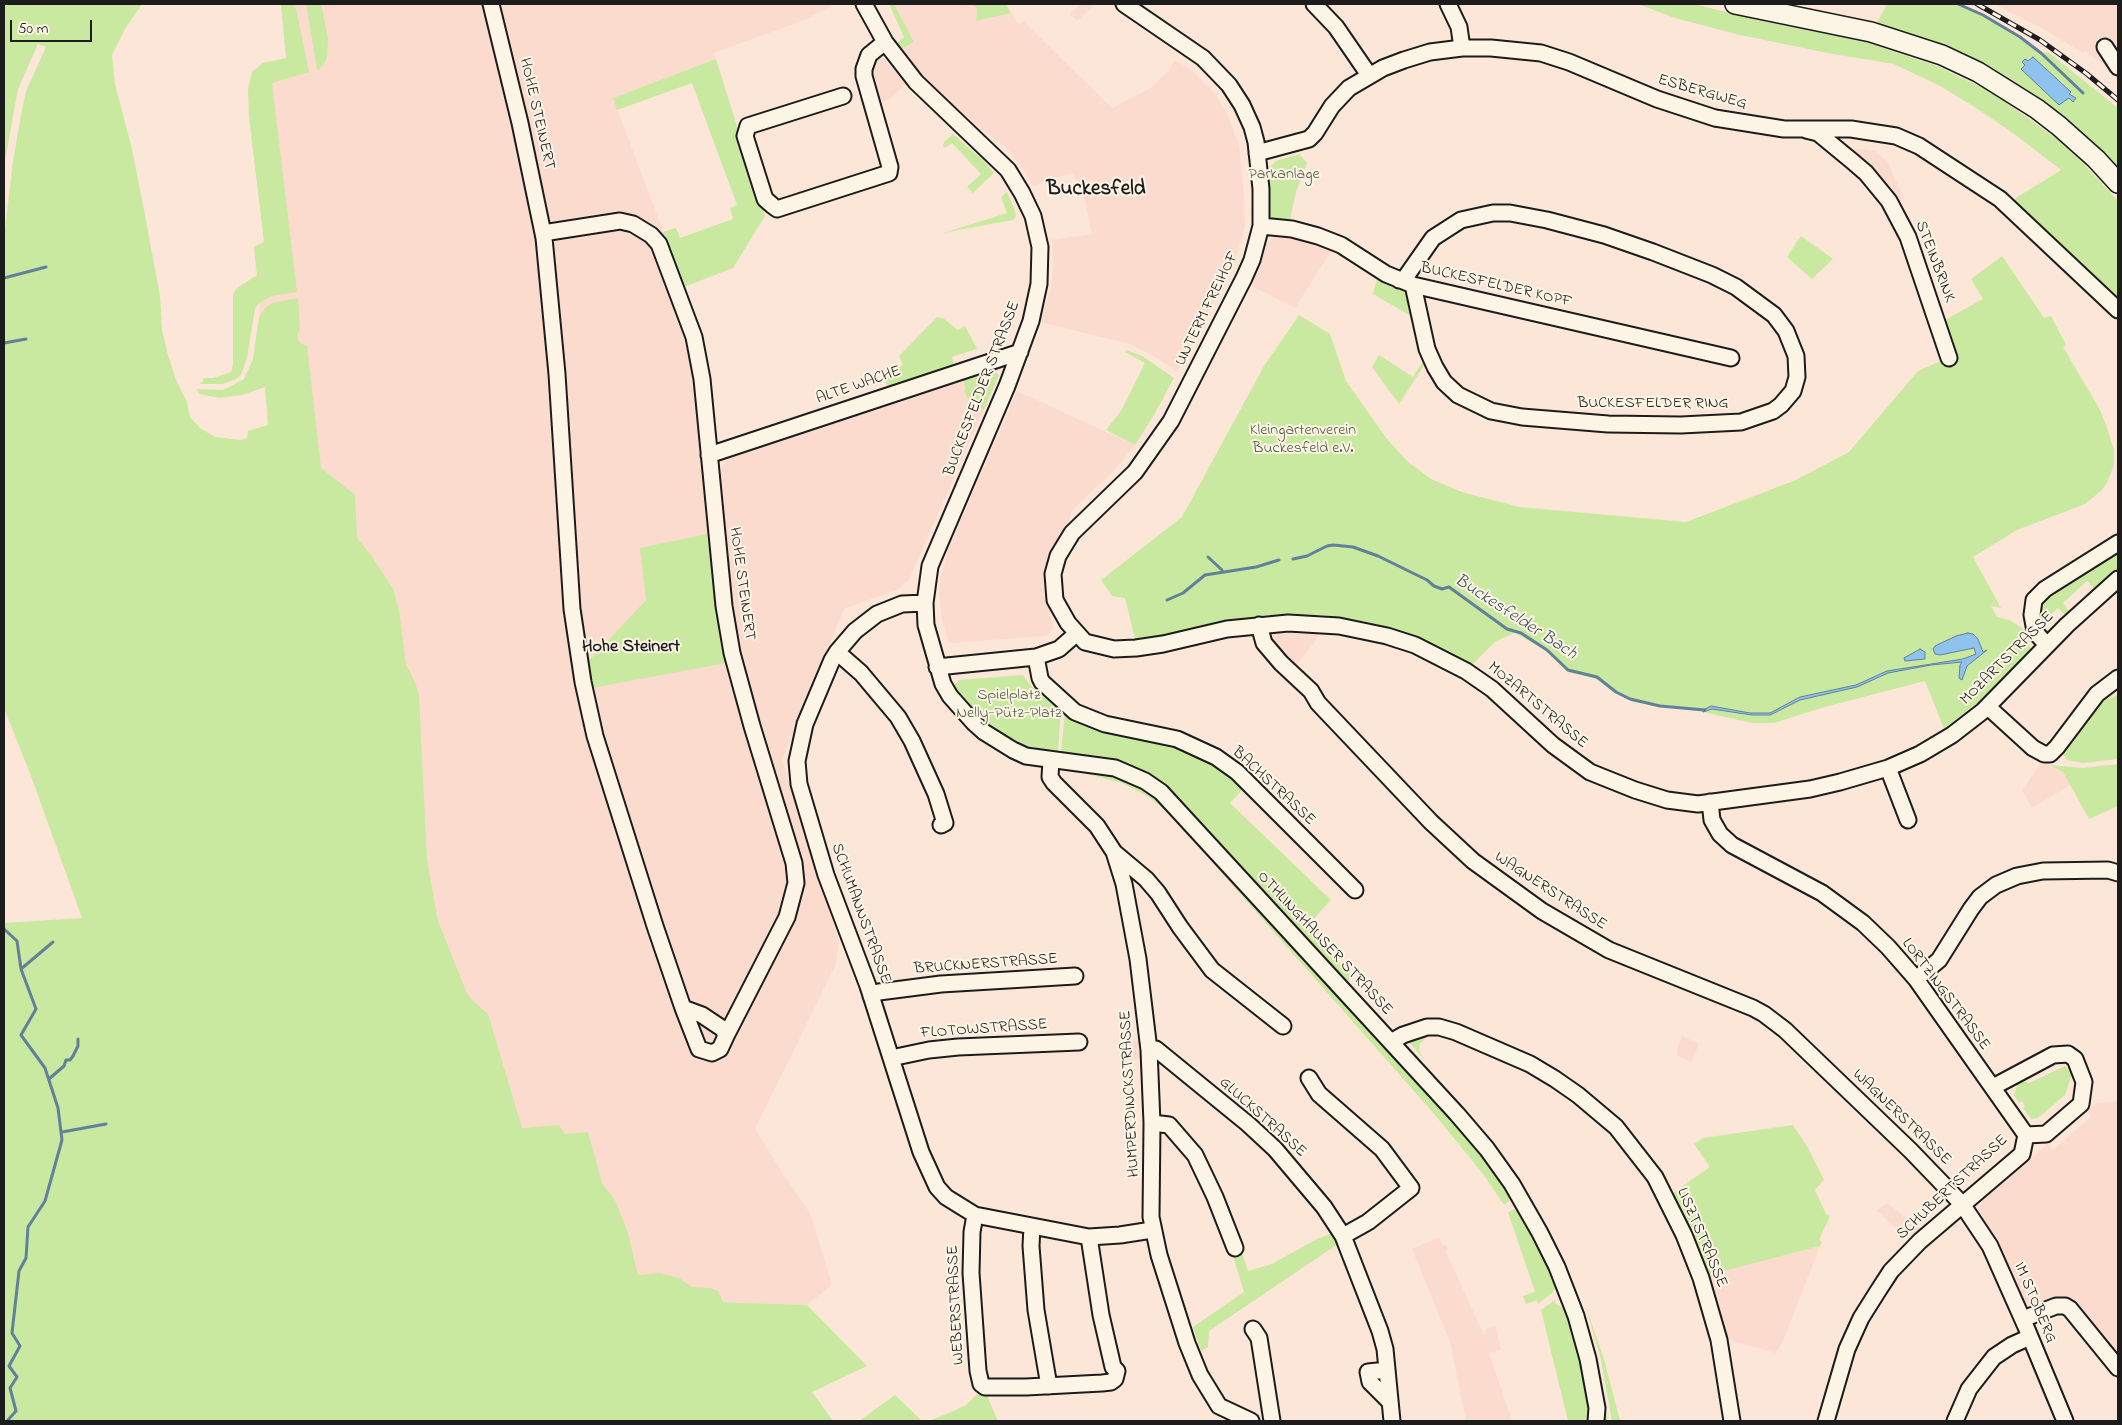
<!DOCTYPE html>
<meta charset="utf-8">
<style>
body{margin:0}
#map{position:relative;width:2122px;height:1425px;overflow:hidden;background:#fce6d8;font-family:"Indie Flower",sans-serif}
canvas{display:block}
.frame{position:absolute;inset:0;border:5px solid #1c1c1c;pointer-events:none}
.scale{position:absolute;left:10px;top:20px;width:82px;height:22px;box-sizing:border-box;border:2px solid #1c1c1c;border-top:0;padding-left:6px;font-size:15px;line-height:18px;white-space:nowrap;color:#1c1c1c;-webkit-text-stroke:4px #fcf5e5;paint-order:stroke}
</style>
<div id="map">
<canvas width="2122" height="1425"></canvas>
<div class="frame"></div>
<div class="scale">50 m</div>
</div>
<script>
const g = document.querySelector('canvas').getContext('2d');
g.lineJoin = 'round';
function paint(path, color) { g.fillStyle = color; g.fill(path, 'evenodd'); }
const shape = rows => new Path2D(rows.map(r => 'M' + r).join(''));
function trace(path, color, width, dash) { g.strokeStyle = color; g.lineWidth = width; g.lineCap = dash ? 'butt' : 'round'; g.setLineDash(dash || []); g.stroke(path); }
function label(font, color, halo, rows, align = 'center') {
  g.font = font + ' "Indie Flower",sans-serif'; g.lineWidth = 4; g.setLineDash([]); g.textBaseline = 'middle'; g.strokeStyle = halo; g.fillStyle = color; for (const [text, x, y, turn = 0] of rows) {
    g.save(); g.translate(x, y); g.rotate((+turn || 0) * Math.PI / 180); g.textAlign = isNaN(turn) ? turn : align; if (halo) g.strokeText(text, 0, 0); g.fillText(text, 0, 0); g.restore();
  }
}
const built = shape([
 [281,4,835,4,804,20,714,53,716,59,613,98,698,324,707,359,720,469,728,459,763,446,921,393,992,370,999,375,909,580,899,589,844,609,782,760,839,941,836,964,755,1129,780,1169,810,1213,821,1248,832,1285,807,1305,494,1292,282,598,254,247,264,241,262,216,253,152,248,89,252,72,263,63,286,58],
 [894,4,971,4,977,8,976,21,1011,13,1019,25,1023,21,1112,108,1151,88,1168,71,1175,60,1194,72,1215,94,1227,113,1239,146,1244,195,1245,225,1238,251,1232,266,1177,372,1161,360,1130,344,1040,322,1051,288,1053,265,1052,240,1092,234,1085,200,1073,173,1042,182,1034,186,1023,169,1008,150,940,95,921,76,899,50,914,42],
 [1081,4,1095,4,1077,21,1070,14],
 [1995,4,2118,4,2118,78,2112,70,2085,51,2083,53,2045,30],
 [880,54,906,84,890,99,875,107,869,67],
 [1840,147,1874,151,1887,161,1904,198,1895,204],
 [1284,235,1306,240,1332,250,1295,308,1250,285,1266,244,1273,237],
 [1017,391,1135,445,1112,473,1072,510,1067,527,1053,548,1044,577,1045,597,1053,624,1053,629,1047,636,949,643,942,622,939,593,940,579,948,550],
 [1298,631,1320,633,1313,645,1312,645,1296,666,1271,637,1274,632],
 [2042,761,2063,772,2070,785,2032,808,2022,790],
 [1682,1036,1699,1044,1691,1062,1677,1055,1677,1047],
 [1139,1041,1141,1059,1128,1060,1126,1042],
 [2118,1101,2118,1360,2065,1296,2039,1306,2033,1307,2024,1302,2002,1254,1981,1218,1979,1209,1983,1199,2048,1144,2053,1150,2091,1117,2087,1111,2096,1103],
 [1887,1203,1921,1229,1909,1240,1876,1210],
 [1439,1237,1443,1245,1446,1245,1448,1249,1446,1252,1484,1335,1486,1333,1486,1329,1496,1327,1501,1350,1489,1353,1512,1421,1466,1421,1450,1342,1412,1249],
 [1820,1246,1783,1341,1776,1353,1724,1339,1705,1276]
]);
const green = shape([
 [4,4,142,4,125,29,112,55,115,84,132,149,144,210,160,296,162,330,168,355,176,380,187,402,190,417,200,428,215,437,241,440,247,438,248,431,268,425,265,387,242,395,220,398,200,394,196,389,224,390,244,379,253,359,259,317,265,308,272,303,298,298,300,326,297,338,301,344,307,345,321,468,355,495,357,538,371,555,393,589,399,609,406,665,415,682,419,695,427,860,438,921,466,991,472,1000,488,1014,522,1128,559,1125,565,1134,588,1132,602,1183,615,1200,628,1233,638,1275,660,1273,679,1278,692,1287,710,1288,718,1291,723,1302,807,1305,867,1366,812,1392,833,1421,4,1421,4,923,82,918,31,776,4,708,4,238,13,161,22,110,26,91,46,47,38,44,18,89,4,167],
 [281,4,295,4,309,72,272,83,297,292,272,296,259,303,255,309,247,358,241,375,236,379,223,384,203,384,199,383,203,382,203,378,213,378,231,372,233,365,233,294,237,288,257,275,254,247,264,242,249,117,248,89,252,72,263,63,286,58],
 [306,4,321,4,328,38,327,58,322,67,317,70],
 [889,4,894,4,914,42,899,50,895,45,904,37],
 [971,4,1006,4,1011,13,976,21,977,8],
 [1638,4,1694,4,1758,20,1866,42,1937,66,1985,89,2007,103,2057,139,2080,160,2118,201,2118,304,2011,201,2061,170,2013,133,1973,106,1940,86,1894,64,1832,54,1736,34,1675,18],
 [1887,4,1958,4,1983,15,2041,53,2048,52,2118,108,2118,168,2093,142,2058,113,2017,84,1983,64,1937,43,1877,23],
 [716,59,765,216,733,268,684,287,663,232,676,228,680,238,733,219,730,208,737,205,692,83,617,110,613,98],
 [953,134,983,160,994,173,973,193,967,187,981,174,952,143,945,148,943,146,944,142],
 [1299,154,1307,163,1296,192,1289,224,1273,220,1270,218,1268,175,1269,168,1276,161],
 [1007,192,1015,211,1016,217,1013,220,943,233,1007,213,1001,197],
 [1801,236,1833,259,1812,279,1787,257],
 [2002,256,2044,318,2051,316,2066,345,2063,347,2099,408,2106,425,2114,450,2114,465,2107,483,2101,491,2085,504,2017,530,1973,557,2001,608,1991,606,1997,617,2009,620,2021,627,2024,630,2027,628,2030,648,2027,654,1987,695,1944,729,1925,681,1821,708,1774,723,1752,723,1703,712,1633,702,1615,693,1596,679,1567,672,1546,651,1515,633,1496,641,1472,665,1434,645,1403,632,1357,620,1321,615,1270,615,1225,621,1153,638,1135,639,1125,598,1112,596,1101,580,1182,517,1264,366,1299,315,1330,334,1346,381,1387,439,1408,462,1431,479,1462,492,1519,507,1686,522,1796,480,1849,452,1918,371,1952,356,1943,321,1983,299,1971,279],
 [1377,279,1407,293,1413,312,1411,316,1373,294],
 [937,317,943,318,958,330,965,326,977,349,952,357,954,365,890,387,887,385,883,378,885,371,891,365,896,376,901,375,898,367,903,365,899,356],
 [1127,350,1142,356,1174,378,1154,415,1135,445,1106,430,1121,411,1145,363,1125,352],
 [1379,355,1413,377,1426,357,1427,361,1399,404,1372,367],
 [992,370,999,375,984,410,976,406,967,397,964,390,966,389,963,379],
 [707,534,716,607,726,663,592,688,587,663,646,600,640,548],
 [2118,550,2118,569,2094,589,2087,581,2063,603,2069,611,2065,615,2058,608,2046,619,2051,624,2042,622,2039,617,2041,603],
 [1023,675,1032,687,1061,709,1058,752,1028,746,1000,733,974,713,961,697,954,685,959,680],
 [2118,695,2118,759,2083,763,2067,760,2063,754,2065,746,2078,729,2102,700],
 [1065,712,1179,748,1213,763,1244,788,1230,803,1331,900,1307,926,1352,977,1344,985,1192,816,1117,762,1061,752],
 [2118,764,2118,806,2089,819,2063,772,2050,765,2083,768],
 [1067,769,1124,777,1163,801,1496,1167,1512,1198,1504,1205,1483,1174,1435,1115,1169,813,1147,796,1122,783],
 [1432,1032,1420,1044,1419,1050,1424,1059,1408,1041,1416,1036],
 [2065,1066,2072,1074,2065,1095,2038,1118,2031,1119,2023,1108,2025,1106,2022,1101,2019,1103,2014,1095,2019,1080,2029,1083],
 [1793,1125,1807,1146,1824,1180,1815,1190,1826,1214,1830,1216,1819,1240,1822,1242,1820,1246,1705,1276,1677,1207,1679,1206,1673,1193,1710,1167,1694,1144,1703,1138],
 [1519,1207,1559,1283,1552,1293,1538,1304,1537,1300,1526,1304,1523,1296,1535,1292,1508,1212],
 [1332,1233,1341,1242,1209,1331,1208,1347,1201,1351,1193,1327,1244,1292,1231,1250,1240,1247,1248,1271,1272,1264,1317,1239],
 [1555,1300,1555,1303,1569,1312,1592,1405,1585,1421,1568,1421,1541,1310],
 [1585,1304,1604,1359,1620,1421,1612,1421,1601,1360],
 [1583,1314,1597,1361,1608,1421,1603,1421],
 [985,1391,998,1421,929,1421,956,1410,966,1405,976,1395],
 [895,1395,922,1421,859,1421]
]);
const water = shape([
 [2033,57,2071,92,2069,94,2076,98,2073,102,2069,98,2059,105,2021,69,2025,65,2022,62,2025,59,2028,61,2033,57],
 [1968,633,1973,634,1978,639,1983,652,1987,650,1967,666,1962,680,1959,678,1960,665,1962,662,1931,665,1888,673,1857,687,1800,700,1770,715,1752,715,1712,709,1703,712,1703,710,1711,706,1750,713,1770,713,1800,697,1856,685,1887,671,1963,659,1976,654,1974,648,1940,655,1935,654,1933,649,1935,646,1956,636,1968,633],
 [1920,649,1925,652,1925,659,1905,661,1904,658,1920,649]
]);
const stream = shape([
 [1958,4,1983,15,2020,37,2041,53,2083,93],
 [4,278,46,267],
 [4,343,26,339],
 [1208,557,1222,570],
 [1293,559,1307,556,1327,546,1333,545,1353,547,1378,556,1427,580,1434,586,1442,589,1449,587,1507,629,1521,633,1547,650,1568,670,1597,677,1616,692,1630,699,1660,706,1705,710],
 [1167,600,1183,593,1205,575,1256,567,1279,560],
 [4,929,17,941,21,969,36,1009,21,1035,45,1068,58,1108,62,1140,45,1201,28,1227,26,1258,19,1271,12,1333,20,1346,9,1366,17,1377,10,1388,16,1411,7,1421],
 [21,969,53,942],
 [49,1079,64,1066,66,1060,70,1060,73,1056,78,1046,78,1039],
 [62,1132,106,1124]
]);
const minor = shape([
 [491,4,520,123,544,238,557,374,572,609,583,682,595,736,655,926,683,1008],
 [864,4,885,42,916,82,1008,170,1022,193,1033,216,1040,247,1039,284,1031,321,1007,386,930,566,925,603,926,625,943,684,950,696,974,723,984,732,1013,750,1026,756,1115,768,1145,781,1161,792,1457,1114,1487,1149,1512,1184,1540,1233,1557,1267,1576,1316,1588,1359,1597,1408,1596,1421],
 [1124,4,1203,58,1229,85,1242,105,1252,127,1256,142,1261,189,1261,226,1252,260,1244,278,1171,421,1135,472,1072,533,1058,556,1053,574,1055,600,1068,623,1085,642,1114,649,1136,648,1163,644,1227,629,1288,623,1339,626,1387,636,1415,645,1466,671,1492,689,1553,745,1590,772,1635,790,1667,800,1698,804,1810,789,1840,782,1888,768,1920,754,1952,735,1983,711,2067,625,2118,579],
 [1314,4,1336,27,1369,75],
 [1448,4,1459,27,1462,48],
 [2105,47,2118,67],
 [843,96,748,126,745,136,765,199,773,206,777,209,889,173,890,167,864,76,864,69,869,55,885,42],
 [1806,130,1818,133,1852,161,1866,173,1889,201,1908,237,1949,358],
 [1257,153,1309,139,1315,133,1332,106,1349,88,1383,68,1404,60,1430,52,1462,48,1491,48,1541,53,1569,62,1657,99,1715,118,1784,129,1851,129,1896,136,1919,146,2000,199,2118,310],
 [1261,226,1292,229,1318,236,1341,245,1386,274,1413,285,1731,358],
 [543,233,620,221,633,224,651,235,659,244,694,337,702,379,724,606,732,653,752,726,794,863,796,883,787,917,726,1036],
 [1399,280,1405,278,1433,238,1461,220,1493,213,1510,213,1547,220,1604,235,1653,252,1712,275,1736,287,1774,315,1786,331,1796,356,1797,377,1793,391,1781,405,1773,411,1741,422,1681,425,1608,424,1522,417,1491,411,1458,395,1444,382,1435,367,1427,349,1413,285],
 [709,455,1020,352],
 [925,603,902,604,877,614,855,631,837,652,832,660,805,724,797,761,799,784,826,875,868,986,921,1152,937,1187,946,1197,975,1215,1089,1237,1120,1235,1152,1230],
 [1259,625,1264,643,1281,663,1311,691,1318,703,1431,822,1473,861,1542,911,1609,950,1753,1008,1764,1014,1785,1030,1911,1151,1962,1204,1990,1246,2026,1327,2065,1421],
 [2047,645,2037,634,2034,626,2032,615,2034,600,2045,589,2118,543],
 [837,652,861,673,898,717,912,741,936,794,945,823,941,825],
 [1036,657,1040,678,1042,682,1075,712,1105,724,1177,739,1216,757,1237,772,1355,890],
 [937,667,1036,657,1059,649,1076,634],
 [1988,707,2033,748,2044,754,2050,754,2057,747,2097,694,2118,678],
 [1051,760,1050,777,1054,783,1097,826,1114,852,1124,884,1138,959,1149,1050,1152,1123,1151,1217,1159,1255,1187,1343,1200,1375,1219,1406,1251,1421],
 [1888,768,1908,820],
 [1710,802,1712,820,1720,834,1732,845,1822,893,1863,923,1888,947,1916,979,2026,1135],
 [1115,853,1146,879,1158,893,1180,927,1212,970,1283,1026],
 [1916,979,1939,960,1971,909,1980,897,1996,885,2017,876,2043,871,2108,870,2118,873],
 [871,996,879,992,941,984,1075,976],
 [683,1008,702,1015,723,1029,726,1036,720,1049,712,1053,699,1049,683,1008],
 [1391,1042,1403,1035,1427,1027,1439,1027,1456,1032,1530,1064,1555,1079,1578,1095,1616,1127,1655,1177,1684,1235,1701,1278,1719,1340,1732,1421],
 [1149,1050,1156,1049,1248,1124,1275,1149,1324,1207,1343,1236,1380,1331,1385,1349,1392,1421],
 [891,1058,929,1050,958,1047,1079,1042],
 [1309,1078,1319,1094,1382,1149,1411,1188,1368,1222,1343,1236],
 [1993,1087,2053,1055,2068,1054,2075,1059,2084,1082,2081,1104,2046,1134,2026,1135],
 [1152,1123,1169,1125,1195,1155,1215,1197,1235,1248],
 [975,1215,972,1232,971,1273,978,1371,981,1384,985,1387,1026,1387,1102,1383,1111,1382,1115,1379,1117,1371,1113,1367,1101,1315,1089,1237],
 [1032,1226,1031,1246,1036,1310,1049,1386],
 [2023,1319,2056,1306,2065,1306,2070,1309,2118,1368],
 [1253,1329,1259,1338,1272,1421],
 [1387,1370,1368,1372,1370,1382,1389,1401],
 [1826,1421,1847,1349,1861,1318,1878,1291,1891,1271,1920,1241,2022,1154,2026,1135],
 [1955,1421,1969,1389,1994,1357,2012,1345,2030,1337]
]);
const major = shape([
 [1735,4,1871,32,1942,55,1978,72,2037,109,2059,126,2096,159,2118,183]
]);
const rail = shape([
 [1977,4,2040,40,2087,74,2118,100]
]);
const streetNames = [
 ["ESBERGWEG",1702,93,16],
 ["HOHE STEINERT",536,114,77],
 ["STEINBRINK",1934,262,69],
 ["BUCKESFELDER KOPF",1496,286,13],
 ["UNTERM FREIHOF",1208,309,-64],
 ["ALTE WACHE",859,386,-19],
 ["BUCKESFELDER STRASSE",983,389,-69],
 ["BUCKESFELDER RING",1653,404],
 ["HOHE STEINERT",741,584,82],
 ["MOZARTSTRASSE",2008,659,-45],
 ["MOZARTSTRASSE",1537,706,40],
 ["BACHSTRASSE",1273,787,43],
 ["WAGNERSTRASSE",1550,892,33],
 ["SCHUMANNSTRASSE",860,914,70],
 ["OTHLINGHAUSER STRASSE",1324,944,47],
 ["BRUCKNERSTRASSE",986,965,-4],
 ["LORTZINGSTRASSE",1945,995,53],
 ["FLOTOWSTRASSE",984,1030,-4],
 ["HUMPERDINCKSTRASSE",1131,1094,-93],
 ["GLUCKSTRASSE",1262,1118,42],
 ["WAGNERSTRASSE",1901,1118,44],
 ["SCHUBERTSTRASSE",1953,1188,-43],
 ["LISZTSTRASSE",1701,1238,67],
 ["IM STOBERG",2034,1303,67],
 ["WEBERSTRASSE",957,1305,-93]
];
const parkNames = [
 ["Parkanlage",1284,175],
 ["Kleingartenverein",1303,431],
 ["Buckesfeld e.V.",1303,449],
 ["Spielplatz",1009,696],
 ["Nelly-Pütz-Platz",1009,714]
];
const waterNames = [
 ["Buckesfelder Bach",1515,618,33]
];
const neighbourhoodNames = [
 ["Hohe Steinert",631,648]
];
const districtNames = [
 ["Buckesfeld",1096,191]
];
paint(built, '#fcdbcf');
paint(green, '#c9e9a1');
paint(water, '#8fc2ec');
trace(water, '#618099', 1);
trace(stream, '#618099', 3);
trace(minor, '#1c1c1c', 19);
trace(major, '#1c1c1c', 22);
trace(minor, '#fcf5e5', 15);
trace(major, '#fcf5e5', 19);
trace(rail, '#1c1c1c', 5);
trace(rail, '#fcf5e5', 3, [9]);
label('16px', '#1c1c1c', '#fcf5e5', streetNames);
label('16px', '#505a44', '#fcf5e5', parkNames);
label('italic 18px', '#445665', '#fcf5e5', waterNames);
label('bold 18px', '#1c1c1c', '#fcf5e5', neighbourhoodNames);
label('bold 21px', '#1c1c1c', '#fcf5e5', districtNames);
</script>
